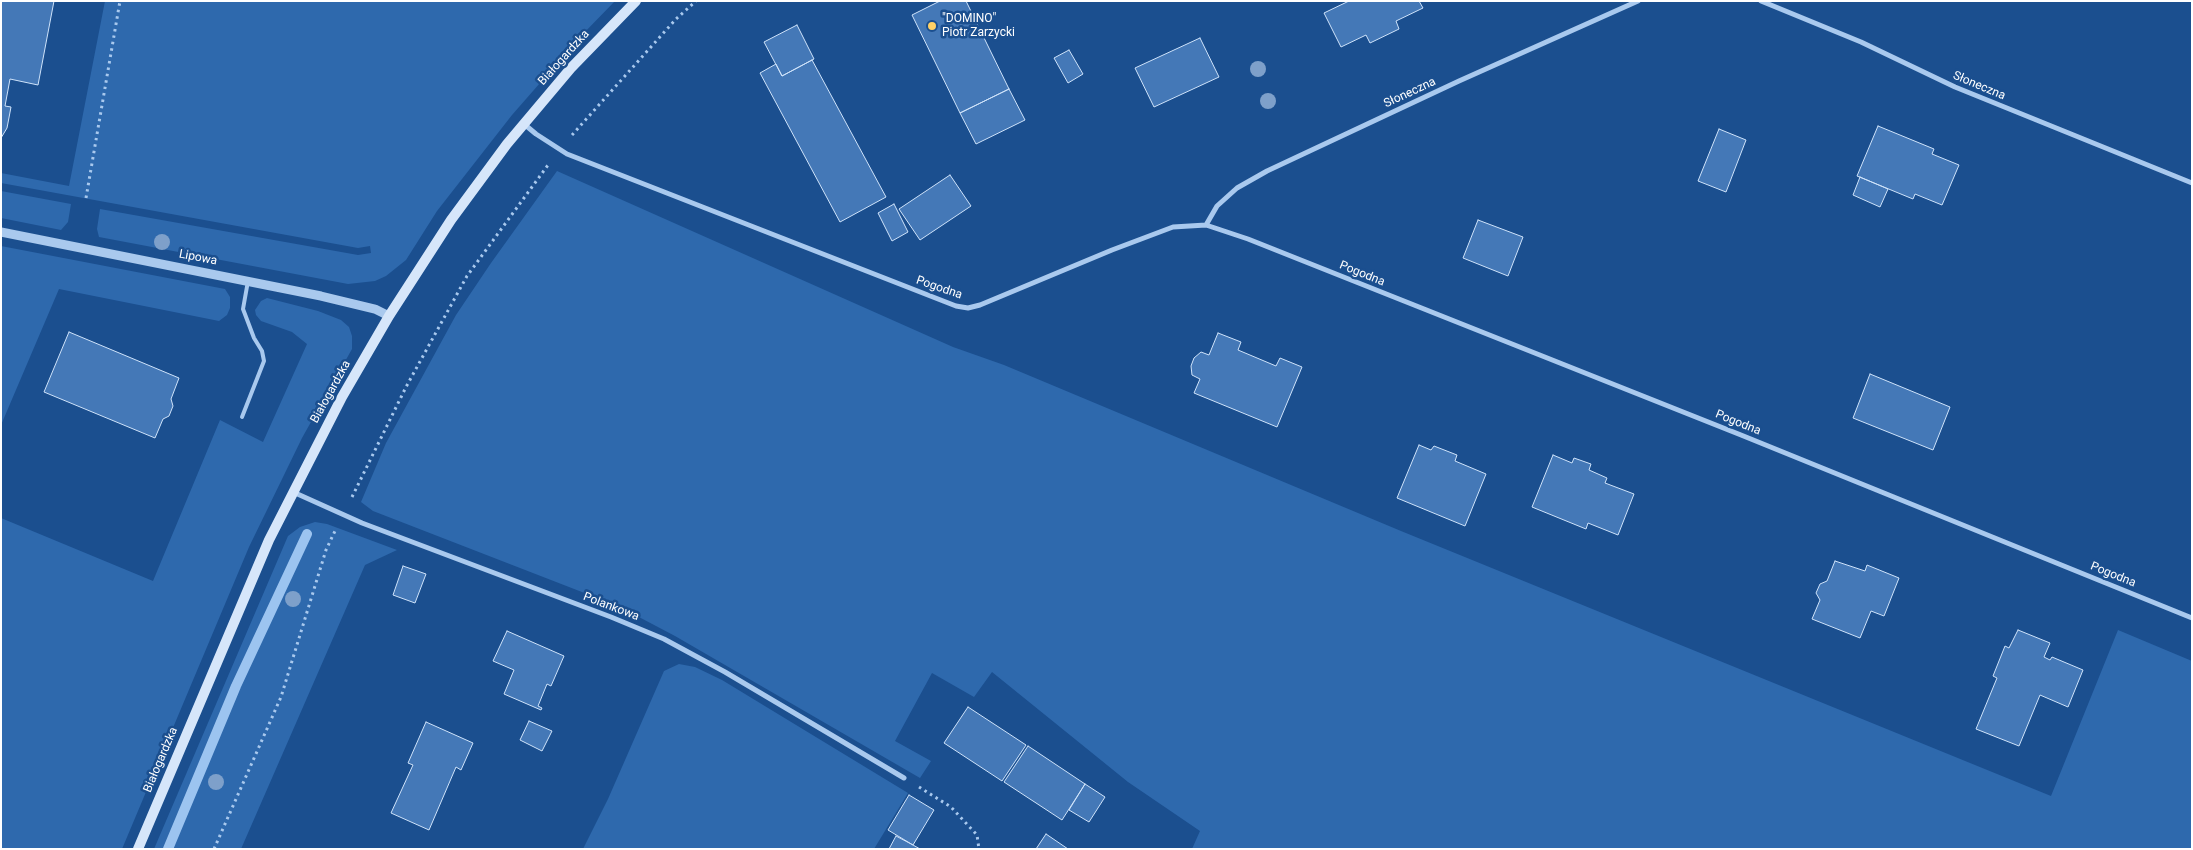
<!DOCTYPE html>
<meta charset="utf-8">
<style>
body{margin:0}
#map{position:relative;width:2193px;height:850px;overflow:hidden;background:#1b4f8f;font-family:Roboto,sans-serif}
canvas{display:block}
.frame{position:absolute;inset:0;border:2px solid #fff;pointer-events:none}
</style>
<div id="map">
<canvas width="2193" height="850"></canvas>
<div class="frame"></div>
</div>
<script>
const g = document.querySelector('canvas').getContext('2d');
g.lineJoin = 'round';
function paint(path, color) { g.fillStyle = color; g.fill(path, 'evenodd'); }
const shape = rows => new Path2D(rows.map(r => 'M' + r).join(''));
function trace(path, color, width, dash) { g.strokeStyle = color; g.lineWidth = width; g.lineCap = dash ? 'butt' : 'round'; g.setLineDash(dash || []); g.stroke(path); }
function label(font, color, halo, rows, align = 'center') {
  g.font = font + ' Roboto,sans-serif'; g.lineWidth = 5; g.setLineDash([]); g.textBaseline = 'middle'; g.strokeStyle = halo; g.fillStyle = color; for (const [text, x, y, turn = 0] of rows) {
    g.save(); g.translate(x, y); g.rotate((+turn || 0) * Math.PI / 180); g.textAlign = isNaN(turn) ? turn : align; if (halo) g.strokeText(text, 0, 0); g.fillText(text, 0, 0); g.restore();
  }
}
const green = shape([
 [105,1,615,1,582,35,512,115,437,211,406,260,386,276,375,281,348,284,99,237,97,229,100,209,358,255,371,253,370,246,358,248,1,183,1,173,69,186],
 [557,171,953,347,1004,365,1401,531,2051,796,2118,630,2192,661,2192,849,1192,849,1200,831,1128,782,992,672,974,697,932,673,895,741,931,761,920,778,675,636,618,606,373,511,361,502,386,443,456,315,491,263],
 [1,191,71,204,68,222,61,230,1,218],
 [1,246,225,289,230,297,230,308,227,315,219,321,59,289,1,425],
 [267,298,318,311,341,320,349,327,352,336,352,349,302,438,249,547,122,849,1,849,1,518,153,581,220,420,263,442,307,344,292,332,261,321,256,315,255,310,261,301],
 [315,522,327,524,397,550,365,565,241,849,154,849,288,536,300,527],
 [679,664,695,667,722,680,908,793,874,849,583,849,608,799,664,671]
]);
const stream = shape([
 [168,849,236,686,307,534]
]);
const building = shape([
 [1,1,54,1,38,85,10,79,5,106,11,107,7,128,1,138,1,1],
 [940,1,966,1,1009,89,960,113,912,15,940,1],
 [1349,1,1419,1,1423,8,1396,21,1399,29,1370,43,1366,35,1341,47,1324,13,1349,1],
 [797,25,814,59,782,76,764,42,797,25],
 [1200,38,1219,77,1154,107,1135,68,1200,38],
 [1069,50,1083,74,1068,83,1054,58,1069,50],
 [812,60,886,197,840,222,760,73,776,64,782,76,812,60],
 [1009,89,1025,120,976,144,960,113,1009,89],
 [1878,126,1934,149,1932,154,1959,165,1942,205,1915,194,1913,199,1857,176,1878,126],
 [1719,129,1746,140,1726,192,1698,181,1719,129],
 [950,175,971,206,920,240,899,209,950,175],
 [1860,177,1888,189,1880,207,1853,195,1860,177],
 [894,204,908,232,892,241,878,213,894,204],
 [1478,220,1523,237,1508,276,1463,258,1478,220],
 [69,332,179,378,171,399,173,406,169,416,163,419,155,438,44,392,69,332],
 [1218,333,1241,342,1238,350,1276,366,1280,358,1302,367,1277,427,1194,393,1200,379,1192,375,1191,366,1194,358,1201,352,1209,355,1218,333],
 [1870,374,1950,407,1933,450,1853,418,1870,374],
 [1419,445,1431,450,1434,446,1457,455,1455,461,1486,474,1465,526,1397,498,1419,445],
 [1553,455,1572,463,1574,458,1591,464,1589,470,1607,478,1605,483,1634,494,1618,535,1588,523,1586,529,1532,507,1553,455],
 [1835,561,1865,571,1867,565,1899,578,1884,616,1871,611,1860,638,1812,619,1820,600,1816,593,1820,584,1827,581,1835,561],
 [403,566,426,574,415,603,393,595,403,566],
 [2018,630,2050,643,2044,657,2050,660,2052,657,2083,670,2068,707,2040,695,2019,746,1976,729,1997,678,1993,676,2005,646,2009,648,2018,630],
 [507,631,564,656,551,686,547,684,538,706,542,708,541,710,504,694,514,670,493,661,507,631],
 [968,707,1026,745,1002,781,944,743,968,707],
 [529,721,552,731,542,751,520,740,529,721],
 [426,722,473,743,461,770,456,767,429,830,391,813,413,765,408,763,426,722],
 [1028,746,1085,784,1062,820,1004,782,1028,746],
 [1085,784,1105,797,1089,822,1069,810,1085,784],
 [909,795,934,810,913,845,888,830,909,795],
 [1046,834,1068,849,1036,849,1046,834],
 [896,836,913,845,920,849,889,849,896,836]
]);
const path = shape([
 [572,135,676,19,696,1],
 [86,198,120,1],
 [352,497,406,387,467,276,548,165],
 [919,787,951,807,977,835,979,849],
 [214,849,281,697,326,550,335,531]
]);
const service = shape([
 [242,417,264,361,262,351,254,338,243,309,248,281]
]);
const minor = shape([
 [1761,1,1861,42,1955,87,2192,183],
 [524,124,536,134,567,154,956,306,968,308,980,305,1112,250,1173,227,1206,225,1248,239,1741,435,2192,618],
 [1206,225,1217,206,1237,188,1267,171,1459,81,1638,1],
 [293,492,362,523,611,617,664,639,725,672,904,778]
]);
const tertiary = shape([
 [1,232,321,296,375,309,389,316]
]);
const secondary = shape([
 [138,849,269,540,342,397,389,316,451,220,507,144,571,68,636,1]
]);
const trees = [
 [1258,69],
 [1268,101],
 [162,242],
 [293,599],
 [216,782]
];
const markers = [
 [932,26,5,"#ffd166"]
];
const poiNames = [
 ["\"DOMINO\"",942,19],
 ["Piotr Zarzycki",942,33]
];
const streetNames = [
 ["Białogardzka",564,58,-48],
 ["Słoneczna",1979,86,23],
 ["Słoneczna",1410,93,-25],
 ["Lipowa",198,258,11],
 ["Pogodna",1362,274,22],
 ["Pogodna",939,288,19],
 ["Białogardzka",331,392,-61],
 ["Pogodna",1738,423,22],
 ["Pogodna",2113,575,22],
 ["Polankowa",611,607,21],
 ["Białogardzka",161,760,-67]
];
paint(green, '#2e69ad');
trace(stream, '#9cc4f0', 10);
paint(building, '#4478b7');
trace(building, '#cfe3fa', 1);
trace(path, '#a9c9ee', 3, [2.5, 4]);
trace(service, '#a9c9ee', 4);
trace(minor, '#a9c9ee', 5);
trace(tertiary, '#a9c9ee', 9);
trace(secondary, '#d6e6fa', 10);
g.fillStyle = '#7ea0ca';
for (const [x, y] of trees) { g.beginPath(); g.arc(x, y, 8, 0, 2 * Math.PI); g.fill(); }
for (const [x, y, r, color] of markers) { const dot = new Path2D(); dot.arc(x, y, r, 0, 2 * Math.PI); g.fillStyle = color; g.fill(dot); trace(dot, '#1b4f8f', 2); }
label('12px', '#fff', '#1b4f8f', poiNames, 'left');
label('12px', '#fff', '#1b4f8f', streetNames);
</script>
